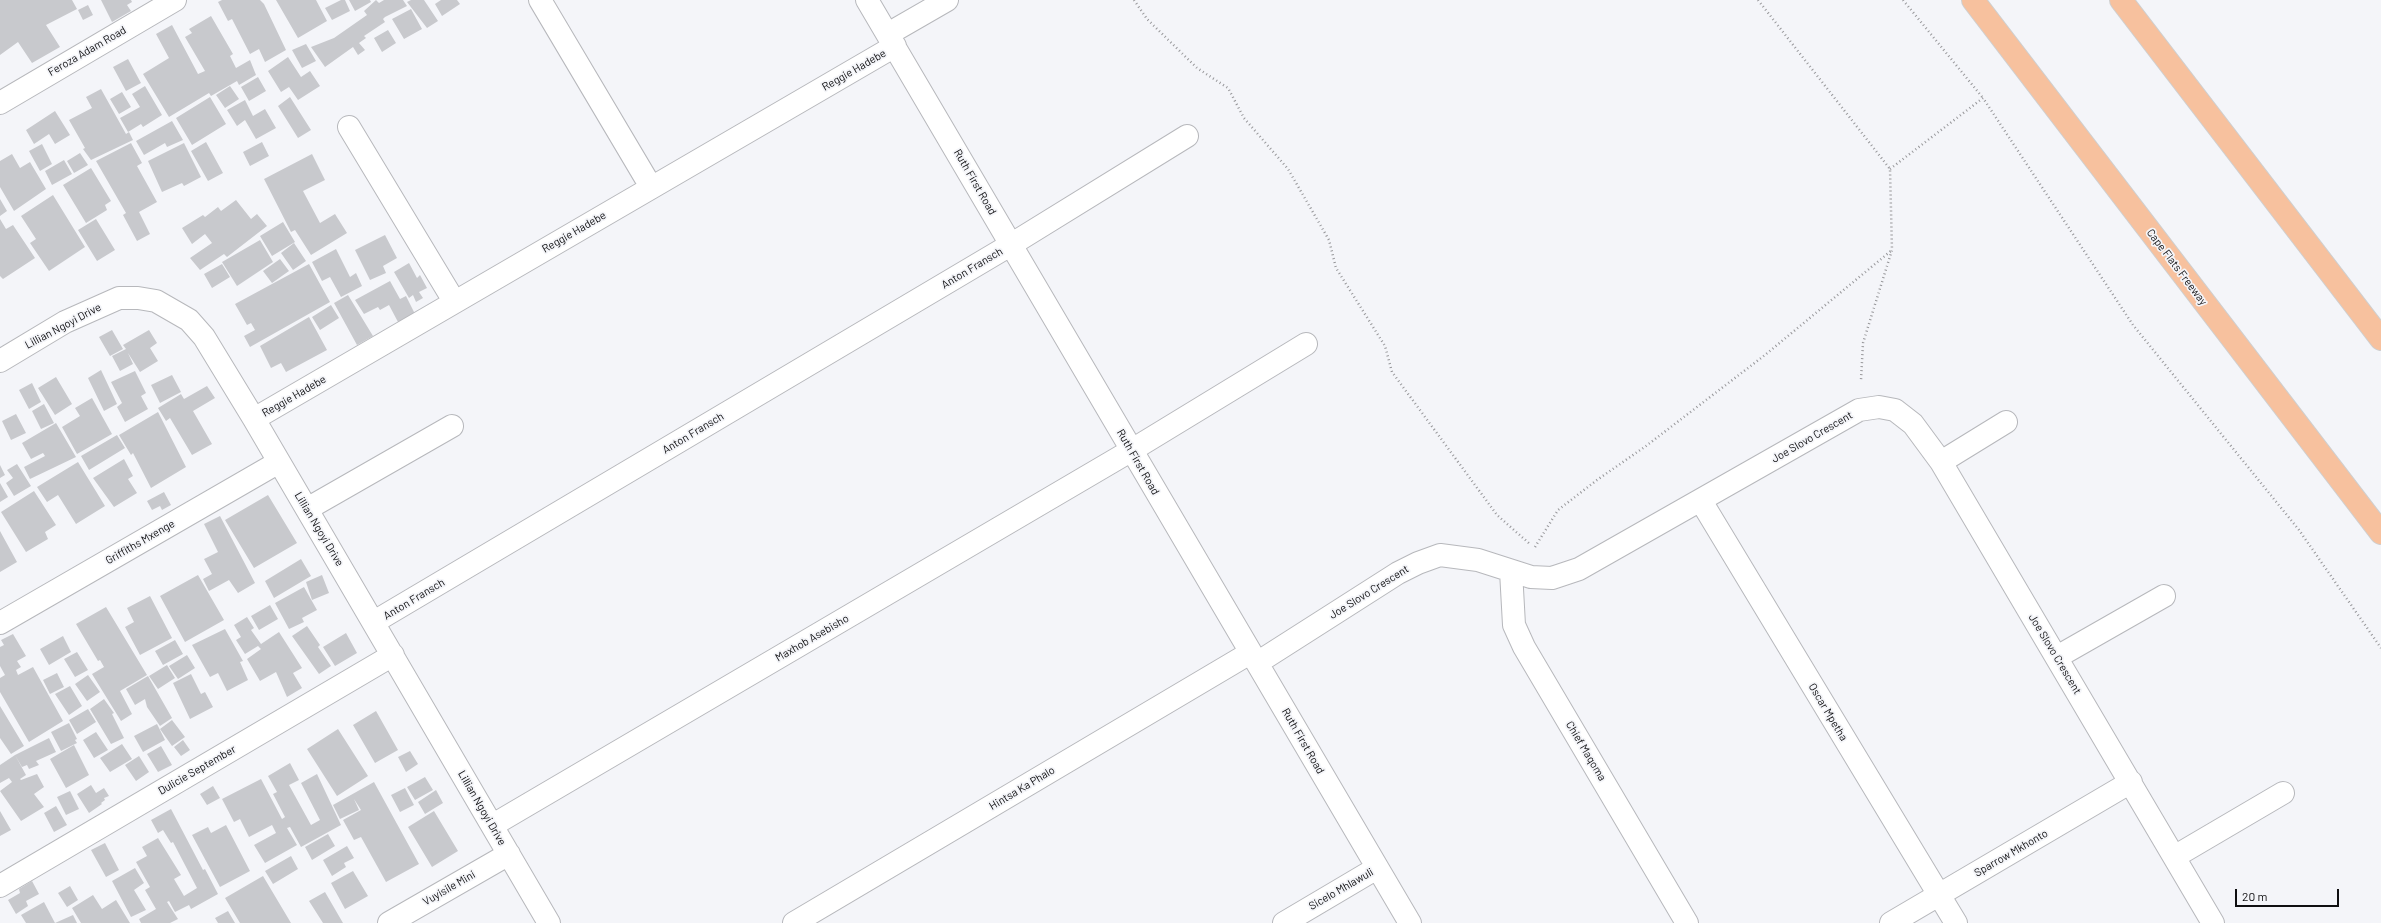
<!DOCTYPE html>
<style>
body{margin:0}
#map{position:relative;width:2381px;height:923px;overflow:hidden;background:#f4f5f9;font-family:Barlow,sans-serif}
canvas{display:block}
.scale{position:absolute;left:2235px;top:889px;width:104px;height:18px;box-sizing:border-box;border:2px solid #0f0f11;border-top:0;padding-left:5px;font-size:12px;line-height:14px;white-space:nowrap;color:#0f0f11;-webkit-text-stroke:3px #f4f5f9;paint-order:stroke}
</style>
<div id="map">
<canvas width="2381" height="923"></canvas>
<div class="scale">20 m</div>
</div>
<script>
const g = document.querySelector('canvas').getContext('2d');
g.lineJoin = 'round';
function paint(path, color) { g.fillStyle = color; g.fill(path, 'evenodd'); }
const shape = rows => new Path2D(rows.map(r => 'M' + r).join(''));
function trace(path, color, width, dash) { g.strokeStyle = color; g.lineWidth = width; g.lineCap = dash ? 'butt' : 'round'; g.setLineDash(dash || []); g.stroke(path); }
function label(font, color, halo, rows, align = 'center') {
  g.font = font + ' Barlow,sans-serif'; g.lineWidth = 3.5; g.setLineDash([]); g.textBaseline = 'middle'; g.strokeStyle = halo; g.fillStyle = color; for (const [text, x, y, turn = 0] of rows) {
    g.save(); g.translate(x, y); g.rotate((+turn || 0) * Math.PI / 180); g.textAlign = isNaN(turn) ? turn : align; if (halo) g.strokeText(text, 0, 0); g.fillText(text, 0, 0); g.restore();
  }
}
const building = shape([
 [0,0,72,0,77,9,46,25,60,47,32,63,18,42,0,55],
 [101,0,131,0,132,2,127,5,131,11,112,22],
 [222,0,260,0,264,4,286,50,265,62,259,49,250,54,232,19,228,21,218,2],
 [276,0,316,0,327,21,298,38],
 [341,0,345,0,350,11,332,20,325,8],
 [349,0,370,0,371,2,355,11],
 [376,0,379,3,384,0,403,0,407,6,385,17,383,19,385,22,364,36,366,38,359,43,365,50,358,55,353,47,325,67,311,47,334,38,367,15,364,11],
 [411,0,424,0,438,21,427,28,407,2],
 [441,0,457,0,460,4,442,16,435,4],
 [88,5,93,15,83,20,78,10],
 [411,9,422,29,404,39,392,19],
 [211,16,233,54,230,56,236,68,250,60,256,75,239,85,237,81,211,96,209,93,169,117,143,74,169,58,156,34,172,25,198,74,205,71,185,37,192,33,189,29],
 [388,30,396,43,382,52,374,38],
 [306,44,316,61,302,68,292,50],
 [288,57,301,77,310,71,320,86,298,100,289,87,281,92,268,71],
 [128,59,141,83,126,91,113,67],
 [258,77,266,91,249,101,241,87],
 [145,86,162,115,143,127,141,124,128,132,120,118,140,107,132,94],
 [230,86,239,99,225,108,216,95],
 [101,89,126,134,129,132,133,140,91,160,83,149,85,148,69,120,92,108,86,97],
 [122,92,131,107,119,114,110,99],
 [210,97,226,124,192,145,176,118],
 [290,97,311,130,298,138,278,106],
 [245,100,253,116,265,109,276,128,256,139,245,120,237,126,227,110],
 [55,111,70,135,55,144,49,134,34,144,26,130],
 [172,121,183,140,167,147,165,143,144,155,136,141],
 [206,142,223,173,208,181,191,151],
 [262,142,269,156,250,166,243,152],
 [131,143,142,163,137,166,157,202,139,212,150,234,137,241,123,215,126,213,96,161],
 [184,143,201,177,184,186,182,183,162,192,148,161],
 [42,144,52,164,40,171,29,151],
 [80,153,88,165,74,173,67,161],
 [12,154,20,168,30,162,46,189,14,211,0,187,0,161],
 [312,154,325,180,303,191,320,223,335,214,347,233,311,255,295,230,291,232,264,179],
 [64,160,72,174,52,185,45,171],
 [91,168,111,201,105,205,107,210,86,223,63,185],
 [53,195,85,247,49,271,30,243,36,239,21,216],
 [0,199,7,211,0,216],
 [236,200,251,219,257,214,267,226,227,257,224,254,200,270,190,258,212,243,205,234,192,244,182,228,203,215,205,217,218,207,221,211],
 [0,219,6,229,13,225,35,258,3,279,0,276],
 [96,219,115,250,97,261,78,230],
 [283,222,295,242,272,256,260,236],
 [385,235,397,258,383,266,386,273,370,280,355,250],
 [260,240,273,262,237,286,222,262],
 [294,243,306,261,293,270,281,253],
 [336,249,350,277,356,273,362,286,341,297,330,277,322,281,312,262],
 [280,259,289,271,272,283,263,271],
 [409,263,417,278,420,275,427,288,419,292,423,298,416,302,413,295,409,298,394,272],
 [222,264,230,277,212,288,204,274],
 [309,264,330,302,250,347,244,336,255,330,251,323,247,325,235,304],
 [390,281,400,299,406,296,415,314,398,322,389,305,380,310,378,307,364,314,355,300],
 [348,295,373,336,357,345,334,303],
 [331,305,339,318,320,330,312,317],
 [309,317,327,350,286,372,281,363,271,368,260,346],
 [112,330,123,349,110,356,99,337],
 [149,330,157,343,150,348,158,361,140,372,128,353,133,364,120,371,112,356,126,349,123,345],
 [101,370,117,404,104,411,88,378],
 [135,371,146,393,141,396,148,409,125,422,117,407,122,403,111,382],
 [172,375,181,392,160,403,151,385],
 [56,377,72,404,55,415,38,388],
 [32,383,41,402,29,409,19,390],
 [207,386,215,398,193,411,212,444,192,455,170,418,166,421,158,408,181,394,184,399],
 [92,398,112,434,77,454,62,427,80,416,75,408],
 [44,404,54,423,41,429,32,411],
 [158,412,186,467,151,488,133,453,131,455,119,435],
 [16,414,26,433,11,440,2,421],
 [56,423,76,457,30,479,24,467,45,456,43,453,31,459,22,443],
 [117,435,125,448,89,470,81,456],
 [124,459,133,476,128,479,137,493,114,507,93,478],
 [78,462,105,506,76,524,58,495,47,502,37,487],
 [17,464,31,486,14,496,6,483,13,478,7,470],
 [0,465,5,475,0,478],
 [0,483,8,497,0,502],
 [34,491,56,525,45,532,48,539,26,552,1,512],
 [164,492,171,505,162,510,160,506,152,510,147,501],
 [268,495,297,543,254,568,225,520],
 [220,516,255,583,238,593,229,580,209,591,203,579,212,574,204,559,218,552,204,524],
 [0,531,17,562,0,572],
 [301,559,311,576,274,598,265,581],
 [198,575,224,620,185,642,160,596],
 [322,575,329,593,312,600,306,582],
 [304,587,317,610,302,618,304,622,289,629,275,603],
 [150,596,172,638,140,655,125,627,134,622,127,608],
 [270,605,278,619,259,630,251,616],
 [106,607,147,675,120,691,132,714,121,721,92,674,104,667,100,660,98,661,76,624],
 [247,617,254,628,251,630,261,644,279,632,302,668,293,673,302,688,287,697,276,672,260,681,247,659,261,649,258,646,245,654,236,640,241,637,234,625],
 [307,626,320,645,318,647,331,666,319,674,292,636],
 [225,629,243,661,240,662,248,680,227,691,218,673,210,677,192,645],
 [346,633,357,653,335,666,323,647],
 [13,634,26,656,17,661,21,667,16,670,18,675,33,667,63,721,29,742,0,692,0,678,5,675,0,666,0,647,4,645,1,640],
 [63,636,71,652,49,665,40,649],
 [175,640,183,654,163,665,155,651],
 [77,652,88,670,75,677,64,659],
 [187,655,195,668,178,679,169,666],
 [167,665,175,678,158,689,149,676],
 [57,673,64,687,50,694,43,680],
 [191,674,201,694,205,692,213,707,190,719,173,683],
 [88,675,100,692,87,701,75,684],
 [148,676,172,718,160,726,147,707,145,699,135,705,126,689],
 [70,686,82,706,69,715,55,694],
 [104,699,114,713,112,714,124,738,111,744,90,709],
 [0,706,24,746,11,754,0,738],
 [88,709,96,722,77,734,69,720],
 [376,711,398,750,375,763,353,725],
 [172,720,185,737,172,746,160,729],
 [69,723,77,739,75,740,77,743,61,751,51,732],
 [157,724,165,740,143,752,134,736],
 [338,729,368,776,337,796,307,749],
 [96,732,108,750,94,758,83,740],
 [49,738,56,752,36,761,39,765,29,769,27,765,22,767,15,755],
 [183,740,190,750,181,756,174,747],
 [122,744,132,759,110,772,100,758],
 [74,745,89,775,66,788,50,759],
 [161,746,172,765,158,772,147,754],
 [410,751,418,764,406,772,398,757],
 [15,755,26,775,20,779,21,780,37,774,44,787,34,794,44,807,21,821,0,791,12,782,9,778,0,783,0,765],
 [139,756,149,772,136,781,125,765],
 [290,763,299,780,289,785,311,825,320,820,301,783,317,774,341,825,301,847,290,827,287,828,297,845,265,863,254,845,276,833,272,825,249,837,240,819,234,822,222,799,261,779,282,819,285,817,273,794,277,792,268,776],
 [425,777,433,790,415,800,407,787],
 [374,782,419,864,386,882,361,837,354,840,343,820,361,810,354,799,359,810,340,819,333,805],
 [91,785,96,793,104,788,109,796,104,798,105,800,101,803,102,804,89,813,77,794],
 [213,786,220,798,207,805,200,794],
 [405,788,414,805,400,812,391,795],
 [436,790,443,803,425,814,418,802],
 [70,791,79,809,66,815,57,797],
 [56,806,67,825,54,832,44,813],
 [171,809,203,870,205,869,218,894,191,909,189,905,175,912,169,901,167,902,178,919,170,923,141,923,139,919,156,909,145,890,150,887,136,862,147,856,142,847,158,838,181,875,174,879,184,896,197,888,173,842,171,843,163,830,158,833,151,820],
 [0,811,11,830,0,836],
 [434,811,458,851,432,867,408,827],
 [226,825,250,871,220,887,192,835,208,827,211,833],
 [328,834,335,846,312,860,305,847],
 [105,843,119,870,106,877,91,850],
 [347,846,354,858,344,863,346,867,332,876,323,860],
 [291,856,298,869,273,884,265,871],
 [135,868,144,883,134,890,146,910,131,917,112,881],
 [353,871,368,896,345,909,331,883],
 [263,876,291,923,240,923,225,898],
 [32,881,39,894,26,901,28,906,16,914,8,900,20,893,19,889],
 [70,886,78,900,67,907,58,893],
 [325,892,343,923,323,923,309,901],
 [93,895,102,909,116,900,130,923,81,923,72,908],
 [44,902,55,923,26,923,21,915],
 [228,911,235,923,218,923,215,918],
 [73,915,77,923,55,923]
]);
const path = shape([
 [1134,0,1147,19,1197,68,1228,88,1244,118,1288,169,1329,240,1336,268,1385,346,1392,372,1497,515,1531,545],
 [1758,0,1890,169,1892,250,1863,343,1861,380],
 [1903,0,1983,98],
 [1890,169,1983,98,2133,325,2299,530,2381,648],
 [1535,547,1558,510,1597,480,1646,446,1765,355,1892,250]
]);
const minor = shape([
 [540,0,651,187],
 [867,0,1410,923],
 [888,34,947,0],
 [0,103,175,0],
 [349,127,454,301],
 [0,361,65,322,119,298,138,298,156,301,189,320,204,337,254,419,549,923],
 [254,419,895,46],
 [1941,462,2006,422],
 [1701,501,1956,923],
 [307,509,452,426],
 [1511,571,1514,625,1524,647,1687,923],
 [374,622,1012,244,1187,136],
 [0,623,279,462],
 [2057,657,2164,596],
 [1257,663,1398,573,1418,563,1440,555,1478,560,1531,577,1552,578,1579,569,1859,410,1879,407,1895,410,1913,424,1941,462,2213,923],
 [493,825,1132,450,1306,344],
 [2174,857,2283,793],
 [0,886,393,655],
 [389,923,509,854],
 [794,923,1250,653],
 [1284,923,1377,868],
 [1891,923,2131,782]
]);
const highway = shape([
 [1973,0,2381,533],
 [2121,0,2381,339]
]);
const streetNames = [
 ["Feroza Adam Road",87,51,-30],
 ["Reggie Hadebe",854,70,-30],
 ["Ruth First Road",975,182,60],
 ["Reggie Hadebe",574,232,-30],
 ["Cape Flats Freeway",2177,267,53],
 ["Anton Fransch",972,268,-31],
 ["Lillian Ngoyi Drive",63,326,-28],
 ["Reggie Hadebe",294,396,-30],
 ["Anton Fransch",693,433,-31],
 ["Joe Slovo Crescent",1812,437,-30],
 ["Ruth First Road",1138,462,60],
 ["Lillian Ngoyi Drive",319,529,59],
 ["Griffiths Mxenge",140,542,-30],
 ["Joe Slovo Crescent",1369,592,-32],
 ["Anton Fransch",414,599,-31],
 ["Maxhob Asebisho",812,638,-30],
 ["Joe Slovo Crescent",2055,654,59],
 ["Oscar Mpetha",1828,712,59],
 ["Ruth First Road",1303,741,60],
 ["Chief Maqoma",1586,751,59],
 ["Dulicie September",197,770,-30],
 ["Hintsa Ka Phalo",1022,788,-31],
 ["Lillian Ngoyi Drive",482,808,60],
 ["Sparrow Mkhonto",2011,853,-30],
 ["Vuyisile Mini",449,888,-30],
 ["Sicelo Mhlawuli",1341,889,-30]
];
paint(building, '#c8c9cd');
trace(minor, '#b7b8bc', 24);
trace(highway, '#cfcfcf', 24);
trace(path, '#97979a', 2.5, [1, 3]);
trace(minor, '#fff', 22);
trace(highway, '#f7c19e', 22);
label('11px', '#0f0f11', '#f4f5f9', streetNames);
</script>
